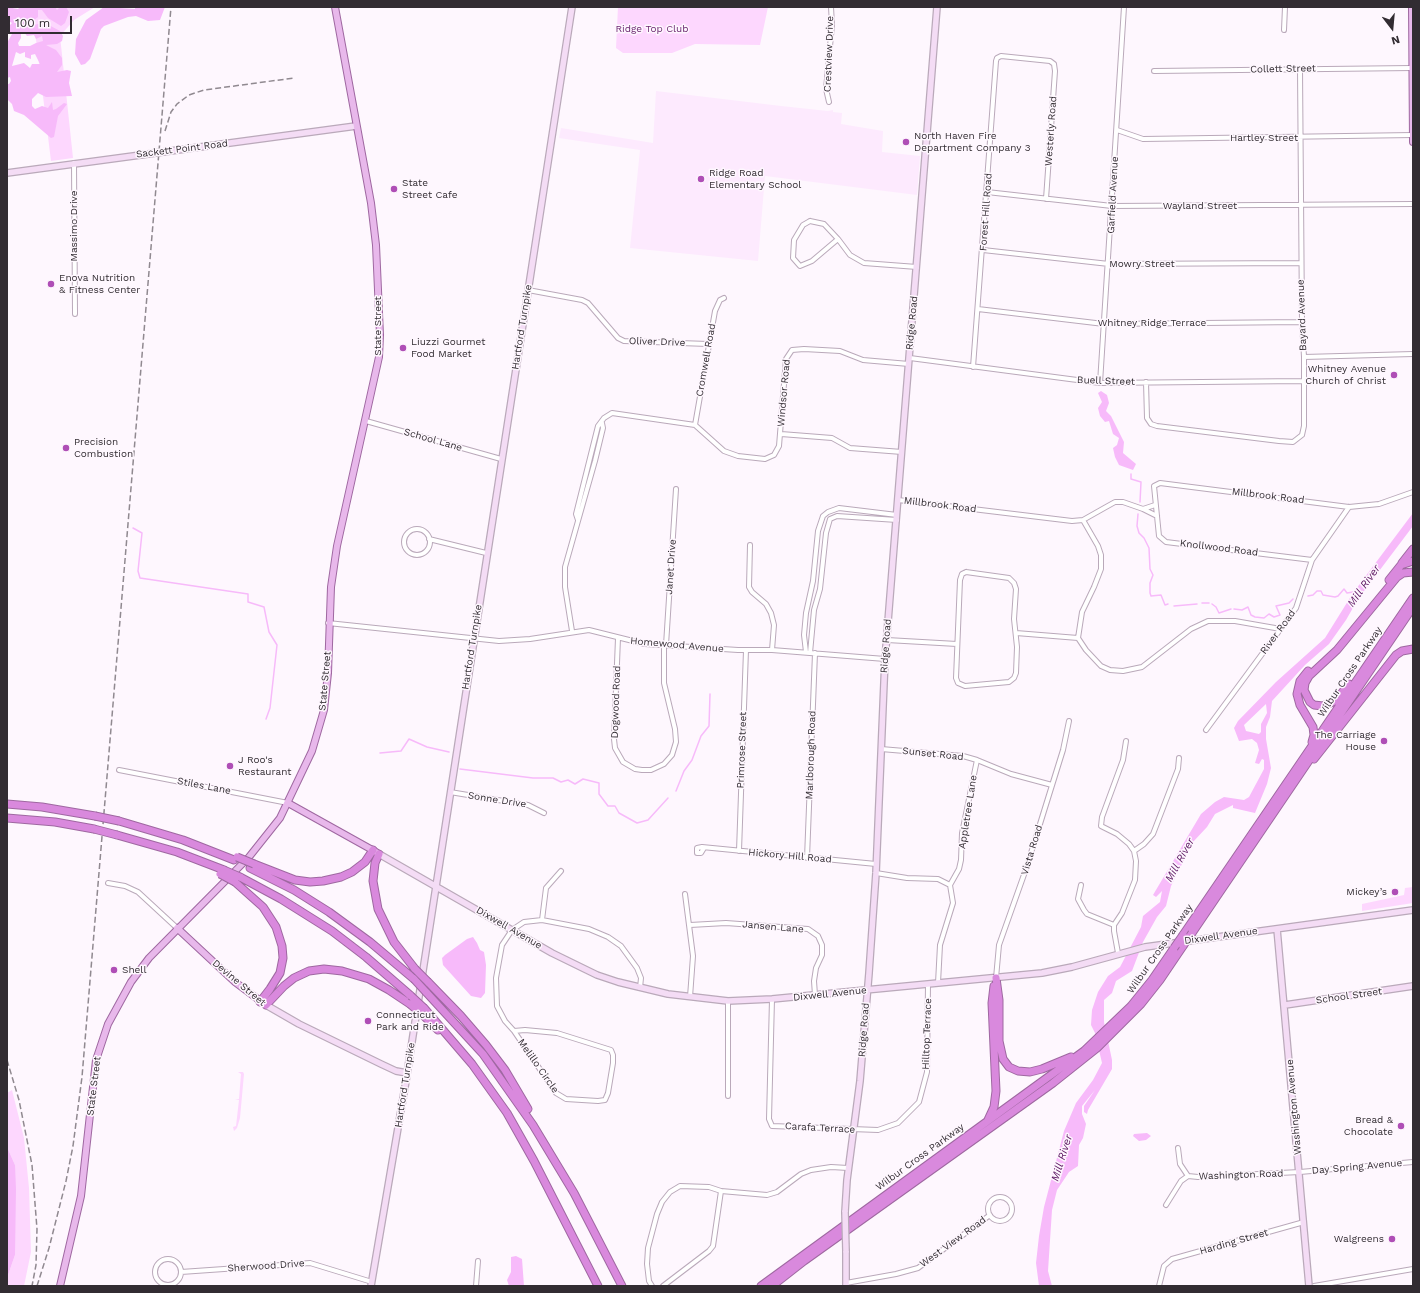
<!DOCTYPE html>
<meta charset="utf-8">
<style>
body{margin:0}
#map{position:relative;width:1420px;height:1293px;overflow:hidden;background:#fef7fe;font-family:"Work Sans",sans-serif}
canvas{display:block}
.frame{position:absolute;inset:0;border:8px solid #322c32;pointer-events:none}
.north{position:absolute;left:1372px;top:8px;width:40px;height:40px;-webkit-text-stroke:3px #fef7fe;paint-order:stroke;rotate:164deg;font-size:11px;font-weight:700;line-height:16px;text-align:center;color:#322c32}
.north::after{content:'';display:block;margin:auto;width:14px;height:18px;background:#322c32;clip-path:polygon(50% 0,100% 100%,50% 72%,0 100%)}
.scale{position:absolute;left:8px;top:16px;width:64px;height:18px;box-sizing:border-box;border:2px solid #322c32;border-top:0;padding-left:5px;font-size:12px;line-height:14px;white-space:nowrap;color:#322c32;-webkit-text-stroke:3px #fef7fe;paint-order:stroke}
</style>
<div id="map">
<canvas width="1420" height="1293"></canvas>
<div class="frame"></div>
<div class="north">N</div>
<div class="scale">100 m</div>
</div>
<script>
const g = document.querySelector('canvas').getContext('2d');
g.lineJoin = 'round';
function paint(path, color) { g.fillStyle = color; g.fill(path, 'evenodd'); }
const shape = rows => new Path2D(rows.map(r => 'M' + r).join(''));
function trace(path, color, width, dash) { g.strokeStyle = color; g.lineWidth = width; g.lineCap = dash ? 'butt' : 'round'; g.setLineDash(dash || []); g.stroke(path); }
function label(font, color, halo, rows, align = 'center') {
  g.font = font + ' "Work Sans",sans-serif'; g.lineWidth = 3; g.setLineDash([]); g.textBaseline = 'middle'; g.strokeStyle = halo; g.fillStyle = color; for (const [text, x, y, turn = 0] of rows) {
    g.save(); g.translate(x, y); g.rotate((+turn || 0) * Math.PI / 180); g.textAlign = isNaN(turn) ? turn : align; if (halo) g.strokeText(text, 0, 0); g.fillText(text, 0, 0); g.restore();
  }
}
const built = shape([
 [656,91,781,106,828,111,833,110,833,112,842,113,841,124,883,131,882,152,920,156,917,195,765,176,758,261,630,248,640,150,559,138,561,128,653,143]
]);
const green = shape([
 [32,7,95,7,74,20,60,36,73,158,51,161],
 [618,7,768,7,760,45,695,44,672,53,623,53,616,48],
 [1413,887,1413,903,1362,911,1362,904,1404,895,1405,888],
 [238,1072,243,1072,244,1074,240,1118,237,1128,234,1131,233,1127,236,1126,239,1100,235,1099,239,1099,241,1074],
 [12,1090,24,1138,29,1188,31,1252,24,1286,7,1286,7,1278,15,1255,15,1165,7,1147,7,1093]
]);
const water = shape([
 [7,7,18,9,20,7,55,7,57,10,60,7,66,7,69,12,65,23,61,26,48,18,42,10,38,10,38,17,26,26,45,23,60,31,63,36,62,41,57,44,46,45,56,50,62,58,62,65,57,72,67,70,71,71,69,83,72,96,46,97,38,93,32,99,32,106,35,109,42,106,48,108,52,102,53,110,56,109,64,103,67,104,58,116,54,137,51,138,24,115,14,111,12,104,7,99,7,84,9,84,11,81,10,77,7,78,7,43,12,34,7,31,7,28,12,23,7,20],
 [24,32,27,36,34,35,36,39,42,36,43,41,36,43,30,46,19,46,18,43,21,38,21,33],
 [16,52,20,54,25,52,25,57,31,59,31,55,35,54,40,64,32,64,30,68,24,63,12,66],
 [104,7,135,9,135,7,165,7,160,20,148,21,136,16,128,17,104,26,101,29,90,59,85,64,81,65,75,54,76,39,86,20],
 [1101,391,1107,395,1109,403,1106,411,1111,416,1124,442,1123,453,1136,464,1133,470,1119,465,1115,457,1113,448,1117,445,1119,438,1113,434,1109,421,1105,422,1100,416,1098,408,1102,402,1098,393],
 [1413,513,1413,526,1358,599,1346,620,1329,644,1305,665,1272,701,1270,717,1266,727,1266,739,1271,768,1267,784,1255,813,1233,808,1233,805,1215,814,1207,827,1193,842,1171,886,1166,906,1157,917,1143,942,1132,971,1116,981,1112,993,1104,1000,1104,1022,1112,1060,1112,1069,1088,1110,1087,1114,1084,1112,1084,1106,1095,1090,1082,1106,1082,1114,1086,1124,1083,1138,1079,1145,1078,1166,1069,1172,1057,1190,1052,1210,1048,1271,1052,1286,1039,1286,1036,1263,1039,1236,1044,1207,1064,1131,1076,1103,1093,1080,1102,1063,1095,1033,1091,1025,1092,1010,1098,992,1108,976,1120,967,1141,927,1143,916,1160,902,1162,891,1156,897,1153,895,1201,814,1215,802,1224,797,1244,800,1249,797,1264,769,1264,760,1262,759,1259,764,1255,763,1259,750,1257,743,1252,739,1239,741,1234,728,1238,721,1276,682,1325,638,1353,593],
 [1266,704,1267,713,1261,724,1261,732,1259,734,1246,731,1244,725],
 [473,937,477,943,480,950,484,952,486,965,485,993,481,998,471,996,443,965,442,958,445,955,467,939],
 [1147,1133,1151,1136,1146,1140,1139,1141,1133,1136,1134,1134],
 [7,1147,15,1165,16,1189,15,1255,7,1278],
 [516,1256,522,1259,524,1286,509,1286,507,1280,511,1272,511,1257]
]);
const stream = shape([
 [1131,474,1131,479,1141,482,1140,502],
 [1138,514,1137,526,1139,533,1144,538,1149,548,1150,569,1153,575,1150,583,1150,593,1151,596,1161,595,1165,605,1168,604],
 [133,528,142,533,138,571,140,578,248,594,248,602,264,607,269,632,277,645,270,708,266,719],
 [1308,596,1313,595,1317,591,1321,591,1323,595,1335,597,1338,596,1344,589,1347,593,1353,592],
 [1202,603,1209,603],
 [1212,604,1216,607,1219,613,1231,609],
 [1174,606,1197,604],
 [1234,609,1242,610,1248,607,1251,615,1255,617,1264,618,1269,614,1274,617,1280,615,1276,606,1289,603,1293,599],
 [380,753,401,751,409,739,427,747,449,752],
 [460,769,533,778,553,778,561,782,568,780,575,784,583,779,599,783,599,794,608,806,615,806,619,813,637,823,648,820,668,798],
 [676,791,684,771,692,760,701,736,709,726,710,694]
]);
const street = shape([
 [1284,30,1285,7],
 [1154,71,1412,68],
 [829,102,826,89,832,25,831,7],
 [1117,130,1143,139,1413,135],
 [74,163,75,314],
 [987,192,1112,206,1413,204],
 [810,221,824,224,838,239,812,261,800,266,793,258,794,240,803,225,810,221],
 [838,239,850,255,864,263,917,267],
 [983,250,1109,264,1301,263],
 [528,290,582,300,588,303,618,338,624,341,708,344],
 [978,309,1104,324,1302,322],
 [1304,357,1413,354],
 [910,358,1100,383,1303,381],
 [973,367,996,61,997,58,1001,56,1050,61,1054,64,1055,71,1046,199],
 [1146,382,1147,418,1151,424,1157,426,1279,441,1293,442,1302,435,1304,426,1304,357,1302,322,1300,69],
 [1100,383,1124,7],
 [366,421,501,459],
 [695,425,715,311,720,300,724,298],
 [781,434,832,438,850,448,902,452],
 [898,500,1072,521,1083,520,1106,507,1115,502,1123,502,1143,509,1157,516],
 [1143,509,1155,505],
 [578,520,576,514,598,426,604,418,612,413,695,425,724,451,738,456,765,459,774,455,779,446,786,359,792,350,804,349,840,351,863,360,909,364],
 [1083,520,1098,546,1101,555,1101,569,1094,587,1082,612,1078,638,1086,650,1101,666,1110,670,1123,671,1142,667,1191,629,1208,621,1235,621,1275,628,1280,630],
 '404 542a13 13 0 1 1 26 0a13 13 0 1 1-26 0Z',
 [429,539,486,553],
 [750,545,749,587,752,592,766,604,771,613,774,625,772,650],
 [1312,560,1166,542,1159,536,1154,486,1160,483,1349,507,1379,504,1413,492],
 [966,572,1009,578,1014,583,1016,589,1014,619,1017,647,1016,673,1014,678,1009,682,965,686,958,683,956,678,960,580,962,574,966,572],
 [328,623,499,641,530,639,589,630,645,644,738,650,772,650,885,659],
 [572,631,565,587,565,567,595,461,603,428,602,423],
 [1016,633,1078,638],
 [618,638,614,739,615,748,623,762,635,769,642,770,651,770,664,764,672,755,676,742,675,729,664,683,664,645],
 [887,640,957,644],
 [666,645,676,489],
 [806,652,804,635,806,613,813,581,818,531,823,516,828,512,839,508,897,515],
 [810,653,814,610,820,589,826,533,830,519,837,516,897,520],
 [1206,730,1296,608,1312,560,1349,507],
 [881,749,963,756,977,760,1011,774,1052,785],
 [119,770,288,803],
 [450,792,528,805,544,813],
 [704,848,701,853,697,853,697,848,702,847,876,864],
 [739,851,746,650],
 [1134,851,1144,844,1153,834,1178,769,1179,758],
 [807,858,815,653],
 [876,873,907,878,938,879,950,885,953,903,940,945,938,983],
 [108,883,125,886,138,892,177,928],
 [950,885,959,869,961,860,962,833,977,760],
 [1081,885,1078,899,1084,910,1087,914,1114,925],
 [685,894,693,956,690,997],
 [542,920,546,888,561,871],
 [690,925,726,923,808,929,818,936,822,945,822,955,816,968,814,981,815,995],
 [1118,953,1114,931,1114,925,1122,913,1135,880,1136,861,1134,851,1129,844,1117,834,1101,826,1102,817,1123,760,1126,741],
 [996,978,999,945,1026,869,1063,750,1069,721],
 [772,999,769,1119,772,1126,878,1130,898,1123,919,1102,927,1072,928,984],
 [525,1030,557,1033,611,1050,613,1055,613,1063,608,1093,605,1100,598,1101,566,1099,556,1093,514,1031,525,1030],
 [514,1031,505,1021,497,1006,496,978,502,945,512,930,524,922,542,920,589,929,608,937,621,946,637,968,641,978,640,988],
 [728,1096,728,1001],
 [1178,1148,1180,1164,1188,1176,1198,1177,1300,1172,1413,1162],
 [721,1191,767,1195,777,1192,801,1174,811,1170,831,1167,848,1168],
 '988 1209a12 12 0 1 1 24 0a12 12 0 1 1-24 0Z',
 [1166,1205,1181,1181,1188,1176],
 '155 1272a13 13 0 1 1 26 0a13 13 0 1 1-26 0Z',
 [181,1272,310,1263,372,1282],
 [846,1283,896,1274,918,1268,990,1215],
 [476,1286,478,1261],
 [652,1286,649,1281,647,1264,648,1248,657,1214,662,1202,670,1192,680,1186,709,1187,721,1191,713,1246,709,1251,663,1286],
 [1159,1286,1164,1266,1172,1259,1304,1222],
 [1314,1286,1413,1269]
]);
const secondary = shape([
 [7,173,356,126],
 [379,854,552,953,597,975,618,982,668,994,728,1001,772,999,1042,973,1072,967,1145,947,1413,910],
 [1277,929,1309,1286],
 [266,1005,299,1024,381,1064,396,1071,407,1073],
 [1285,1005,1413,986],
 [845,1212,847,1180,860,1081,869,973,876,873,885,659,937,7],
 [846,1251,846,1286],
 [371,1286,405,1087,572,7]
]);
const primary = shape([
 [1412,7,1413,142],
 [288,803,376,852],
 [177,928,235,982,263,1003],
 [60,1286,81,1196,96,1060,108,1024,131,982,149,958,249,857,280,818,312,751,324,710,328,673,331,587,337,546,379,357,380,335,376,245,371,203,335,7]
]);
const highway = shape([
 [1402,563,1413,549],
 [1389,580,1401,565,1413,561],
 [1308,671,1300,681,1297,694,1300,705,1313,727,1314,735,1312,742],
 [1349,684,1335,701,1323,706,1314,705,1310,702,1304,690,1305,683,1309,676,1337,650,1397,577,1403,573,1413,572],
 [1314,759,1396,655,1402,651,1413,649],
 [7,804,42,807,95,816],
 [7,818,55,822,94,829],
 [119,821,183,840,234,860],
 [117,835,177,852,224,870],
 [379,854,375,863,373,881,378,909,394,942,415,969],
 [254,864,295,880,310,882,323,881,341,877,352,872,365,862,373,850],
 [250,868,294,890,329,912,370,942,414,979],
 [240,877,281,899,332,931,366,957,411,996],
 [235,882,263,907,276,927,282,946,283,958,280,973,270,989,260,1002],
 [1192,933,1413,607],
 [1183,935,1413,598],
 [996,978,999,1000,999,1041,1003,1059,1009,1067,1018,1071,1030,1072,1042,1069,1071,1057],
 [428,982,461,1016,486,1045,505,1070,528,1109],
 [426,992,483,1054,533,1125,574,1193,622,1286],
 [266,1005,284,986,294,978,309,971,324,969,342,971,369,979,389,990,410,1004],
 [424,1008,472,1064,507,1113,534,1161,598,1286],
 [423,1015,438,1030],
 [988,1120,994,1107,996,1091,992,1003,994,986],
 [761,1286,1084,1051,1131,1006,1152,980,1174,948],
 [772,1286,804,1261,1053,1083,1097,1048,1141,1004,1160,980,1183,946]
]);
const rail = shape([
 [165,131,171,112,177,104,189,95,204,90,294,78],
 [7,1060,19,1100,32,1165,37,1229,36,1265,32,1286],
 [37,1286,49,1248,66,1181,73,1146,82,1077,171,7]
]);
const secondaryBridge = shape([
 [845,1212,846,1251]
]);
const highwayBridge = shape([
 [95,816,119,821],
 [94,829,117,835],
 [237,857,254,864],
 [224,870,240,877],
 [220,874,235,882],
 [1183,946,1192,933],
 [1174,948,1183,935],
 [415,969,428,982],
 [414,979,426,992],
 [411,996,424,1008],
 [410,1004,423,1015]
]);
const markers = [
 [906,142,4,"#af4eb6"],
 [701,179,4,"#af4eb6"],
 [394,189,4,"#af4eb6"],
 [51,284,4,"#af4eb6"],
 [403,348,4,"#af4eb6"],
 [1394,375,4,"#af4eb6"],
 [66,448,4,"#af4eb6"],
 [1384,741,4,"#af4eb6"],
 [230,766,4,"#af4eb6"],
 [1395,892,4,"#af4eb6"],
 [114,970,4,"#af4eb6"],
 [368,1021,4,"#af4eb6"],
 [1401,1126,4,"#af4eb6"],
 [1392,1239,4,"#af4eb6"]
];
const parkNames = [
 ["Ridge Top Club",652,29]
];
const streetNames = [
 ["Crestview Drive",829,54,-88],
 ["Collett Street",1283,69,-1],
 ["Westerly Road",1051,131,-86],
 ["Hartley Street",1264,138],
 ["Sackett Point Road",182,149,-7],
 ["Garfield Avenue",1113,195,-87],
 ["Wayland Street",1200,206],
 ["Forest Hill Road",986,212,-86],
 ["Massimo Drive",74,226,-90],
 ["Mowry Street",1142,264],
 ["Bayard Avenue",1302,315,-92],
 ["Ridge Road",912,323,-85],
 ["Whitney Ridge Terrace",1152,323],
 ["State Street",378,326,-90],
 ["Hartford Turnpike",522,327,-81],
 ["Oliver Drive",657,342,2],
 ["Cromwell Road",706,360,-80],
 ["Buell Street",1106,381,2],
 ["Windsor Road",784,393,-85],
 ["School Lane",433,440,16],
 ["Millbrook Road",1268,496,7],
 ["Millbrook Road",940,505,7],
 ["Knollwood Road",1219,548,7],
 ["Janet Drive",671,567,-86],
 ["River Road",1278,632,-54],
 ["Homewood Avenue",677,645,5],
 ["Ridge Road",886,646,-86],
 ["Hartford Turnpike",472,647,-81],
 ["Wilbur Cross Parkway",1350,672,-56],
 ["State Street",325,681,-85],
 ["Dogwood Road",616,702,-88],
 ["Primrose Street",742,750,-88],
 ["Sunset Road",933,754,6],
 ["Marlborough Road",811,755,-88],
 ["Stiles Lane",204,786,11],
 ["Sonne Drive",497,800,9],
 ["Appletree Lane",968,812,-81],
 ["Vista Road",1032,850,-73],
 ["Hickory Hill Road",790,856,5],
 ["Jansen Lane",773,927,5],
 ["Dixwell Avenue",509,928,30],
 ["Dixwell Avenue",1221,936,-8],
 ["Wilbur Cross Parkway",1160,949,-55],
 ["Devine Street",239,983,40],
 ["Dixwell Avenue",830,994,-6],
 ["School Street",1349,996,-8],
 ["Ridge Road",864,1030,-86],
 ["Hilltop Terrace",927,1034,-88],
 ["Melillo Circle",538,1066,55],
 ["Hartford Turnpike",405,1085,-81],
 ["State Street",94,1086,-83],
 ["Washington Avenue",1294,1107,-95],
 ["Carafa Terrace",820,1128,3],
 ["Wilbur Cross Parkway",920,1157,-36],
 ["Day Spring Avenue",1357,1167,-5],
 ["Washington Road",1241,1175,-2],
 ["West View Road",953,1242,-36],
 ["Harding Street",1234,1242,-16],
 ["Sherwood Drive",266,1266,-4]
];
const poiNames = [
 ["North Haven Fire",914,136],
 ["Department Company 3",914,148],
 ["Ridge Road",709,173],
 ["Elementary School",709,185],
 ["State",402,183],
 ["Street Cafe",402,195],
 ["Enova Nutrition",59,278],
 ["& Fitness Center",59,290],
 ["Liuzzi Gourmet",411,342],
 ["Food Market",411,354],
 ["Whitney Avenue",1386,369,"right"],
 ["Church of Christ",1386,381,"right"],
 ["Precision",74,442],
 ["Combustion",74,454],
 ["The Carriage",1376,735,"right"],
 ["House",1376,747,"right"],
 ["J Roo's",238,760],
 ["Restaurant",238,772],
 ["Mickey’s",1387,892,"right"],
 ["Shell",122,970],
 ["Connecticut",376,1015],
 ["Park and Ride",376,1027],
 ["Bread &",1393,1120,"right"],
 ["Chocolate",1393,1132,"right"],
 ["Walgreens",1384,1239,"right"]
];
const waterNames = [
 ["Mill River",1364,586,-55],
 ["Mill River",1180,860,-61],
 ["Mill River",1062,1158,-73]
];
paint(built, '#fdeafe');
paint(green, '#fdd7fe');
paint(water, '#f7bafa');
trace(stream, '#f7bafa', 1.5);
trace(street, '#baa9ba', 6);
trace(secondary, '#baa9ba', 8);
trace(primary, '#9f68a1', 8);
trace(highway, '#9f68a1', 9);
trace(street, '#fff', 4);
trace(secondary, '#f4dcf5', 5.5);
trace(primary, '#e8b8eb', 6);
trace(highway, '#d989dd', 7);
trace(rail, '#908990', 1.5, [6, 3]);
trace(secondaryBridge, '#baa9ba', 8, []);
trace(highwayBridge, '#9f68a1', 9, []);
trace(secondaryBridge, '#f4dcf5', 5.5);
trace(highwayBridge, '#d989dd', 7);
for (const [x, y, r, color] of markers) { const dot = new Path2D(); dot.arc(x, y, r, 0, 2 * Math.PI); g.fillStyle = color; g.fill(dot); trace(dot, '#fef7fe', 1.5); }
label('10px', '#6b2670', '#fef7fe', parkNames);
label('10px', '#322c32', '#fef7fe', streetNames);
label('10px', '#322c32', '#fef7fe', poiNames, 'left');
label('italic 11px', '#5c1762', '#fef7fe', waterNames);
</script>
